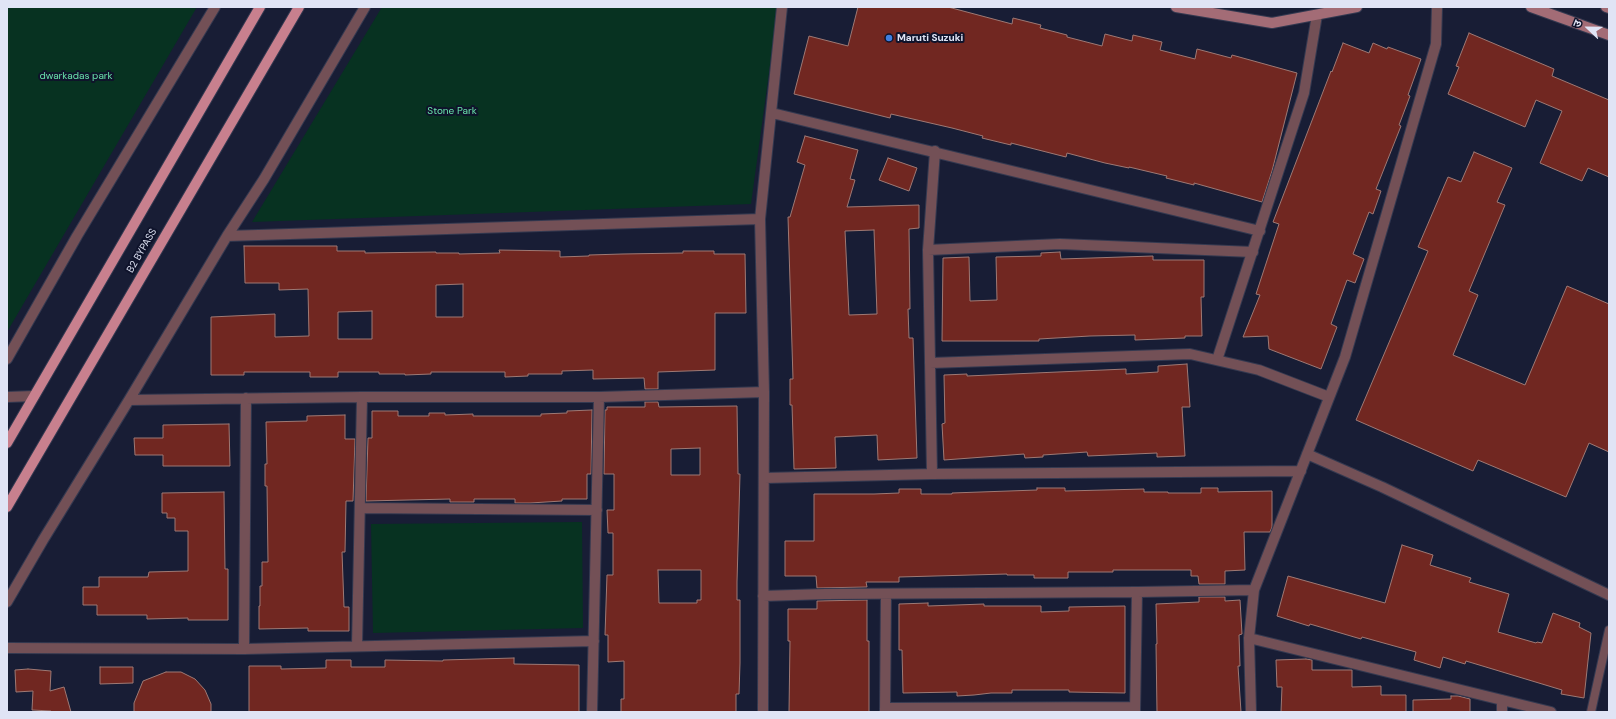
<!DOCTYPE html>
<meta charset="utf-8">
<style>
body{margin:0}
#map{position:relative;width:1616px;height:719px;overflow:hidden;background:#181d35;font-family:"DM Sans","Noto Sans Devanagari",sans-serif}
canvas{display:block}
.frame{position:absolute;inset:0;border:8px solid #e0e4f5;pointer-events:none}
.north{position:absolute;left:1568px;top:8px;width:40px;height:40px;-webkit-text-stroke:3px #0f132b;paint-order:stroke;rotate:292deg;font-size:11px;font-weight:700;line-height:16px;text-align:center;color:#e0e4f5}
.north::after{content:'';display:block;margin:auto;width:14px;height:18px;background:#e0e4f5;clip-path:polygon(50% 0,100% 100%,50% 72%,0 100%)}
</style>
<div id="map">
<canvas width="1616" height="719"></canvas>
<div class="frame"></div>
<div class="north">उ</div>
</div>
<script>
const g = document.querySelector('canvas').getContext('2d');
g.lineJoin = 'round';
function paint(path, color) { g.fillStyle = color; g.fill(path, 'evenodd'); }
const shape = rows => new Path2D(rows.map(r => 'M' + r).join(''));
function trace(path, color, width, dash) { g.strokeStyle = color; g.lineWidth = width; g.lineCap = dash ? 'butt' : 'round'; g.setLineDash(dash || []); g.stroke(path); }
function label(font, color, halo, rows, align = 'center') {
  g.font = font + ' "DM Sans",sans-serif'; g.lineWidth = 4; g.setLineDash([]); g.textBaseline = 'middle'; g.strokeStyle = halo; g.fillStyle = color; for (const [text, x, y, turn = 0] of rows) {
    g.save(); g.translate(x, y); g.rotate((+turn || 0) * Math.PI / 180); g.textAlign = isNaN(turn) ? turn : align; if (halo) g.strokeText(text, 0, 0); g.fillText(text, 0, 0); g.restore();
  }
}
const green = shape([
 [7,7,197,7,7,332],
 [382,7,778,7,751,204,252,222],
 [582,522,583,628,373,633,371,524]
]);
const building = shape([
 [858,7,948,7,1012,24,1013,18,1041,25,1040,28,1067,35,1067,37,1102,46,1105,34,1132,41,1133,35,1162,42,1160,50,1195,59,1197,49,1231,58,1232,55,1297,73,1272,171,1262,202,1194,183,1194,185,1166,178,1167,176,1129,167,1129,168,1105,163,1067,153,1066,157,1011,143,1011,145,982,138,983,136,952,128,891,114,890,118,794,94,809,36,848,46,858,7],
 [1469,33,1554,69,1552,76,1609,100,1609,177,1588,168,1582,181,1540,163,1562,111,1536,100,1525,127,1448,94,1459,67,1456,66,1469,33],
 [1343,43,1369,53,1373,43,1387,49,1388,47,1421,59,1408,95,1410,96,1399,125,1401,126,1376,189,1381,191,1373,214,1369,212,1353,254,1364,259,1355,283,1347,280,1331,324,1337,327,1321,369,1269,349,1268,336,1243,337,1260,295,1256,294,1279,224,1273,222,1331,71,1332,72,1343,43],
 [805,136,858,150,850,179,855,180,847,207,919,205,919,228,909,229,910,309,908,309,909,338,913,338,917,458,878,460,877,435,835,437,836,468,794,469,792,405,790,405,790,379,793,379,788,217,790,217,805,165,797,162,805,136],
 [874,230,877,314,849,315,845,231,874,230],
 [1474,152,1512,168,1497,202,1505,205,1469,291,1478,295,1453,355,1525,385,1567,286,1609,304,1609,452,1589,443,1566,497,1478,460,1473,471,1356,420,1428,251,1418,247,1448,177,1461,182,1474,152],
 [888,158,917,168,909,191,879,180,888,158],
 [244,246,337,246,337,251,365,251,365,253,436,252,436,253,459,253,459,254,500,253,499,250,560,251,560,257,589,256,589,255,622,254,683,253,683,251,714,251,714,254,745,254,746,313,715,313,715,370,658,372,658,389,645,389,644,378,593,379,593,370,562,371,562,374,528,374,528,376,505,377,505,372,431,372,431,374,405,375,405,374,379,374,379,372,338,372,338,377,310,377,310,372,244,372,244,375,211,375,211,317,275,314,275,337,309,336,308,289,279,290,279,283,245,283,244,246],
 [463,284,463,317,436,317,436,285,463,284],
 [372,311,372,339,338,339,338,312,372,311],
 [1060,252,1061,259,1153,256,1153,260,1204,260,1204,297,1201,297,1202,336,1185,336,1185,338,1135,340,1135,335,1090,336,1039,339,1039,341,942,341,943,258,969,257,970,301,997,300,996,257,1041,256,1041,253,1060,252],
 [1187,364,1190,407,1182,407,1185,456,1157,457,1157,453,1088,456,1087,452,1043,455,1043,457,1025,458,1024,454,944,460,942,424,945,423,944,375,967,374,967,376,1126,369,1126,374,1158,372,1158,366,1187,364],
 [645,402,658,402,659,407,737,406,738,474,740,474,737,582,737,600,740,600,740,663,739,694,736,694,736,712,621,712,621,699,624,699,624,661,608,662,608,635,605,635,607,575,613,575,613,533,608,533,607,510,614,510,614,474,604,474,605,410,607,410,607,407,645,407,645,402],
 [700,448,700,475,671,475,671,449,700,448],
 [658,570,701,570,701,600,697,600,697,603,659,603,658,570],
 [592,410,591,474,587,474,587,499,562,499,562,501,530,503,515,503,515,499,474,499,474,502,450,502,450,499,366,501,368,438,372,438,372,411,398,411,398,416,429,416,429,413,445,413,445,415,473,414,473,416,541,416,541,414,567,413,567,411,592,410],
 [345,415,345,439,355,439,353,501,346,501,345,552,342,552,344,607,349,607,349,631,308,631,308,628,259,629,259,606,260,606,260,586,262,586,262,562,268,562,267,486,265,486,265,464,267,464,266,422,307,421,307,416,345,415],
 [229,424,230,466,163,466,163,455,135,455,134,438,163,438,163,425,229,424],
 [1037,488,1065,488,1065,491,1144,489,1144,492,1168,492,1168,493,1201,493,1201,488,1218,488,1218,492,1272,491,1272,527,1270,532,1244,532,1245,570,1225,571,1225,584,1199,584,1198,576,1191,576,1191,570,1113,570,1113,572,1068,572,1068,578,1034,578,1034,575,1007,575,1007,574,899,577,899,582,866,582,867,587,817,588,816,576,785,576,785,541,814,541,814,494,874,494,899,493,899,489,921,489,921,494,952,494,952,493,1037,490,1037,488],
 [224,492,225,569,228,569,228,620,188,620,188,618,147,619,147,615,97,615,97,605,83,605,83,587,99,587,99,577,148,577,149,572,188,571,188,531,175,531,175,518,167,518,167,513,162,513,162,493,224,492],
 [1402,545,1433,555,1430,565,1471,578,1469,582,1509,594,1498,632,1536,643,1537,642,1542,643,1553,613,1580,623,1579,627,1591,633,1584,698,1561,694,1562,690,1466,661,1465,664,1443,657,1440,668,1414,660,1416,652,1362,637,1361,639,1310,624,1309,626,1277,616,1288,576,1385,603,1402,545],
 [1199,597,1225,597,1225,601,1240,600,1242,634,1239,635,1240,666,1238,666,1241,712,1157,712,1156,644,1157,644,1156,604,1199,602,1199,597],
 [867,600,867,641,869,641,869,712,789,712,790,641,788,641,788,609,817,609,817,601,867,600],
 [928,603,928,606,984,604,984,606,1041,606,1041,612,1069,611,1069,607,1125,606,1125,693,1069,692,1069,690,1012,690,1012,693,991,693,974,695,957,696,957,692,903,693,902,650,899,650,899,604,928,603],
 [514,658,514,664,579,665,579,712,249,712,249,666,281,666,281,669,326,668,326,660,351,660,351,667,385,667,385,660,443,661,443,660,514,658],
 [1306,659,1312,660,1312,670,1352,670,1352,687,1381,686,1381,695,1406,695,1406,712,1281,712,1282,687,1277,687,1276,660,1306,659],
 [100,667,133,667,133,683,100,684,100,667],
 [28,669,51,671,50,691,64,687,71,712,50,712,51,711,32,710,33,691,16,692,15,670,28,669],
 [166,672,181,672,195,679,205,690,211,704,211,712,134,712,134,703,143,681,166,672],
 [1451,696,1458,696,1470,699,1470,712,1413,712,1413,700,1451,699,1451,696]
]);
const lane = shape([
 [1591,712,1609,630]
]);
const street = shape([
 [772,113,1260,231],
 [227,236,760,219],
 [928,250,1060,244,1253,252],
 [7,359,77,236,215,7],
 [1217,360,1304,93,1317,15],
 [930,363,1190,354,1259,370,1329,397],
 [7,397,34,396],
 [129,400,362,397,599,397,764,392],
 [1307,454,1382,487,1609,595],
 [932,474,928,250,935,151],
 [764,478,932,474,1301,471],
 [360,508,597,510],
 [763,596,825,594,1137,592,1254,590],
 [7,602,43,540,129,400,227,236,264,179,365,7],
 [1249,638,1551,712],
 [357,646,362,397],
 [7,648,244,649,594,641],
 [244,649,246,398],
 [1502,700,1502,712],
 [885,708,1135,707],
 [592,712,599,397],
 [763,712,764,392,760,219,782,7],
 [885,712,886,594],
 [1135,712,1137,592],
 [1251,712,1249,638,1254,590,1345,357,1436,44,1437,7]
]);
const secondary = shape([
 [1176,7,1272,23,1357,7],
 [1531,7,1609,35],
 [1606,7,1609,8]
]);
const primary = shape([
 [7,443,260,7],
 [7,507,299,7]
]);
const markers = [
 [889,38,4,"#3f7fe0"]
];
const poiNames = [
 ["Maruti Suzuki",897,38]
];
const parkNames = [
 ["dwarkadas park",76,76],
 ["Stone Park",452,111]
];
const streetNames = [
 ["B2 BYPASS",142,251,-60]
];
paint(green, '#073221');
paint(building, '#712721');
trace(building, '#9e7974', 1);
trace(lane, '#343950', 10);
trace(street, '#343950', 12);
trace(secondary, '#343950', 12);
trace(primary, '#343950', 12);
trace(lane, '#735056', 8);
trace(street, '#735056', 10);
trace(secondary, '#a36c76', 10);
trace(primary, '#c8808e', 10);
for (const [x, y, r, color] of markers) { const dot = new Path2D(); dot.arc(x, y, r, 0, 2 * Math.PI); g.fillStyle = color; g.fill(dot); trace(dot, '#0f132b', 1.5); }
label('bold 10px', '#e0e4f5', '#0f132b', poiNames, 'left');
label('10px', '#6ae4ac', '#0f132b', parkNames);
label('10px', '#e0e4f5', '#0f132b', streetNames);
</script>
